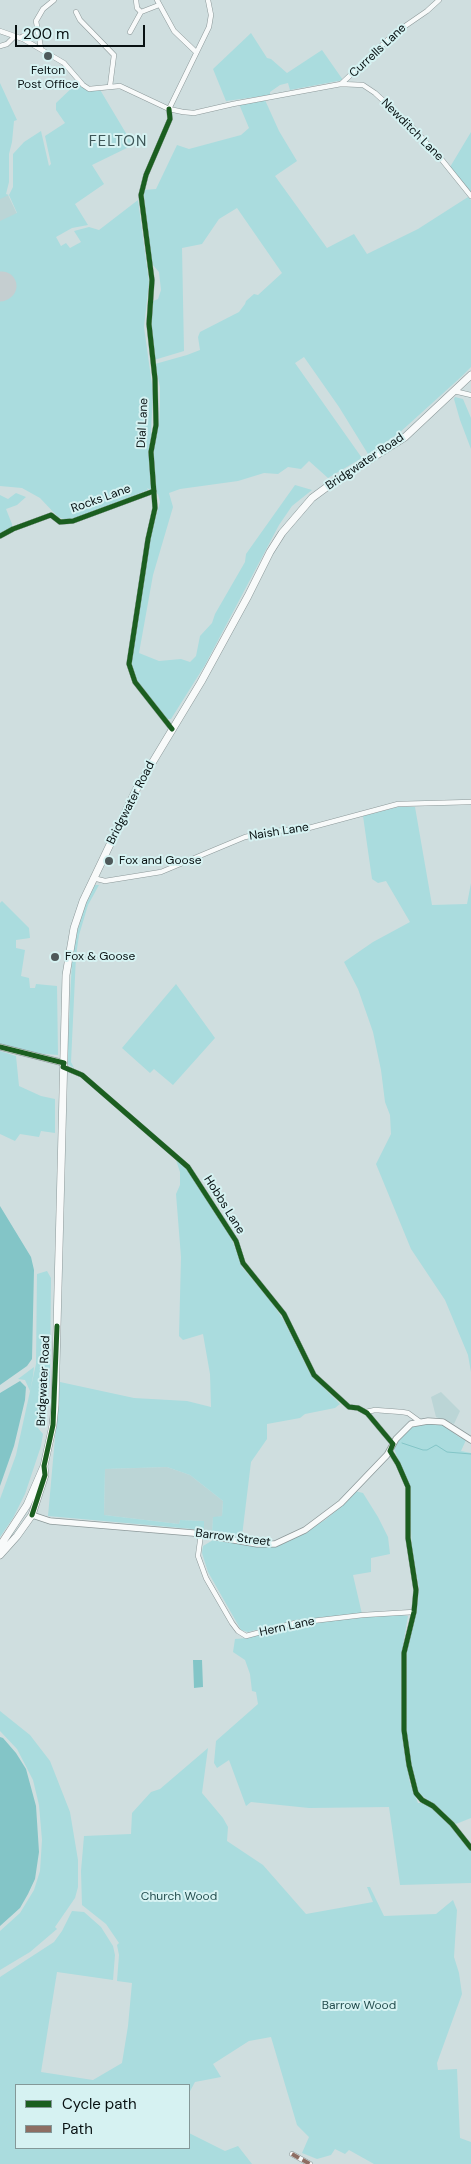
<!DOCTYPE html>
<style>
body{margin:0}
#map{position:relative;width:471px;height:2164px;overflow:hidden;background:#cfdedf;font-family:"DM Sans",sans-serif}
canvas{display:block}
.legend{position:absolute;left:15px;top:2084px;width:175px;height:65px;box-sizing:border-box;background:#d6f2f2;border:1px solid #849898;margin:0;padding:6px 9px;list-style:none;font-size:15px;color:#081112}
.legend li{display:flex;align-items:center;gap:10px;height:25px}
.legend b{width:25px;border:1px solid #849898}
.scale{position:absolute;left:15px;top:25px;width:130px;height:22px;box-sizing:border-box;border:2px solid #081112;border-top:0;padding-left:6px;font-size:15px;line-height:18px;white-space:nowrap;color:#081112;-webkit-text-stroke:4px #d6f2f2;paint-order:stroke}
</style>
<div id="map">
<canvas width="471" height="2164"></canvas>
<ul class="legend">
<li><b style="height:6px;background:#1b5e20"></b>Cycle path</li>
<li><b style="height:6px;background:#8d6e63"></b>Path</li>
</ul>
<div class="scale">200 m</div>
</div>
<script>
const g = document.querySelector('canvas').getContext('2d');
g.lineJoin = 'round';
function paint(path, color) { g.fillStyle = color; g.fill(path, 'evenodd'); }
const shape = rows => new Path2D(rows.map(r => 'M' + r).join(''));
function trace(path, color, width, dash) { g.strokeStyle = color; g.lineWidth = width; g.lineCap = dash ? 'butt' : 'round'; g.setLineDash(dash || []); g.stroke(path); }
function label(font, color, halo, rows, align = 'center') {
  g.font = font + ' "DM Sans",sans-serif'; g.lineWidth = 4; g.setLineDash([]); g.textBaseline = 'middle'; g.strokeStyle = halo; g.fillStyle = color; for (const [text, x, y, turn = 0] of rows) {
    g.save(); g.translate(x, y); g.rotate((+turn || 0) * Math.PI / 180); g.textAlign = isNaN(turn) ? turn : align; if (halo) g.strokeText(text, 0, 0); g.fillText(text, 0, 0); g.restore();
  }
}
const built = shape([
 [8,195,18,216,0,233,0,197],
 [441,1392,460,1411,454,1424,436,1417,431,1397],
 [167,1467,190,1475,223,1501,222,1516,213,1518,212,1532,204,1530,204,1521,180,1520,179,1524,104,1515,105,1469]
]);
const green = shape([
 [251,33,267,58,271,59,287,73,322,50,343,80,290,90,288,83,280,85,270,92,270,95,226,101,213,69],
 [0,83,17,120,14,121,12,142,9,154,9,182,6,194,9,195,13,187,13,154,24,142,41,131,49,166,51,164,45,136,65,123,56,110,56,103,77,83,88,91,99,88,133,145,92,165,104,184,75,204,88,225,72,228,56,237,61,246,66,243,70,248,81,242,74,231,89,227,99,230,138,200,149,282,144,327,153,392,151,432,155,440,159,425,160,405,160,387,155,364,187,355,200,350,198,337,200,332,239,312,245,304,246,301,254,294,258,295,282,273,237,208,219,219,202,244,182,248,184,351,154,360,151,319,153,301,158,299,161,290,159,272,151,263,144,195,144,190,156,189,177,145,189,149,241,135,249,128,239,104,265,100,279,131,297,161,275,176,327,248,354,234,367,254,418,229,468,197,471,200,471,367,461,377,398,434,368,454,339,407,304,357,295,363,362,458,328,478,309,461,301,469,288,467,278,474,264,473,238,481,180,489,169,493,173,507,153,575,139,653,159,661,181,659,190,662,196,656,200,636,212,623,215,614,245,562,246,554,295,485,312,490,292,506,279,525,205,665,171,719,167,719,140,685,135,678,131,660,150,538,160,502,158,494,147,488,148,490,74,519,66,520,58,517,40,498,22,488,0,486,0,292,3,288,0,281,0,221,17,213,9,195,0,199],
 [471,132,471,193,450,167],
 [455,397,463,399,471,418,471,449,460,420,454,399],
 [16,493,26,497,17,505,6,509,12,524,12,527,0,534,0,495,8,499],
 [398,807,415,807,432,905,467,904,471,883,471,1372,468,1355,445,1300,411,1249,376,1164,391,1134,390,1115,385,1102,381,1070,373,1032,358,989,344,962,373,942,410,922,386,881,378,883,372,879,363,816],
 [95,885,99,885,88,905,79,935,76,956,71,1062,74,1068,67,1064,72,960,77,932,85,906],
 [2,901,29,928,30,938,16,940,16,948,25,950,21,976,29,978,30,988,35,988,36,984,57,986,58,1055,33,1053,0,1044,0,903],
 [176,984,215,1038,173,1085,154,1069,150,1073,122,1048],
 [0,1051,16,1056,19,1086,41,1096,55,1099,55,1133,41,1131,39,1137,20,1134,15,1141,0,1134],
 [176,1160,189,1171,231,1237,242,1267,273,1304,284,1321,311,1375,340,1404,335,1408,305,1414,300,1418,267,1424,267,1439,251,1462,242,1536,212,1532,213,1517,222,1516,223,1501,190,1475,167,1467,105,1469,104,1515,179,1524,180,1520,204,1521,204,1530,48,1516,60,1382,134,1398,187,1401,211,1407,210,1374,203,1334,183,1340,179,1336,181,1257,176,1194,180,1185,180,1172],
 [47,1271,51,1278,50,1377,46,1416,41,1418,37,1422,38,1428,43,1434,41,1446,25,1494,13,1518,0,1537,0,1499,16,1455,36,1364,37,1274],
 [34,1367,33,1376,30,1391,25,1380,18,1379],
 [425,1423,442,1424,459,1437,466,1440,461,1451,471,1453,471,1818,456,1824,441,1810,418,1793,410,1764,406,1729,407,1646,418,1600,419,1588,412,1551,409,1486,394,1449,397,1441,410,1427],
 [355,1491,363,1493,378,1517,388,1537,390,1554,371,1558,371,1572,353,1575,362,1614,295,1620,248,1632,241,1630,208,1572,202,1553,203,1546,213,1540,262,1547,274,1547,287,1542,325,1520,343,1505],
 [394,1614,408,1616,403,1646,401,1693,405,1752,410,1783,418,1803,423,1803,432,1808,449,1823,471,1851,471,1883,400,1885,389,1807,309,1808,251,1802,246,1806,229,1760,217,1768,214,1763,216,1741,258,1704,256,1692,252,1691,250,1674,245,1660,233,1652,235,1639,248,1638,294,1625],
 [0,1711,30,1735,50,1761,70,1812,78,1860,78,1887,75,1898,55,1927,57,1929,30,1952,0,1970,0,1931,20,1913,34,1890,40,1871,42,1840,39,1805,33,1780,17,1749,0,1731],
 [208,1748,202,1793,223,1818,228,1827,227,1841,263,1865,306,1914,373,1902,367,1887,370,1887,384,1916,436,1914,453,1900,457,1910,454,1957,459,1973,462,1994,437,2063,438,2070,457,2069,460,2138,471,2142,471,2164,374,2164,349,2150,345,2154,335,2149,331,2155,317,2159,302,2153,309,2137,297,2125,271,2037,249,2041,213,2064,221,2077,195,2082,189,2093,189,2085,16,2085,16,2148,189,2148,189,2133,225,2151,238,2146,252,2164,0,2164,0,1977,54,1942,62,1931,72,1911,84,1912,101,1927,113,1946,115,1955,113,1980,57,1972,41,2072,93,2080,122,2063,128,2026,132,1983,117,1981,119,1955,117,1945,119,1943,106,1924,82,1905,81,1871,84,1836,131,1834,132,1813,151,1792,160,1789]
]);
const water = shape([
 [0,1206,31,1257,34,1270,32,1359,27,1366,0,1385],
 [20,1381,26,1387,25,1400,14,1446,0,1486,0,1393],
 [193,1660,202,1660,203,1687,194,1688],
 [0,1737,3,1738,16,1753,26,1769,36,1806,39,1852,35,1879,28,1894,20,1908,0,1926]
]);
const stream = shape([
 [402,1443,423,1450,427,1450,436,1445,447,1452,471,1454]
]);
const runway = shape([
 [0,287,2,286]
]);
const minor = shape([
 [136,0,137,8,141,12],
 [157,0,174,31,196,52],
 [76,12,80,20,114,55,110,86],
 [0,31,23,39,64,63,83,85,89,89,120,86,169,109,183,112,194,113,233,104,341,84,363,85,375,93,414,129,442,160,471,196],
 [130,32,141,12,159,5],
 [20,38,36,29],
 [0,46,7,44,14,37],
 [41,48,36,21,43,9,54,0],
 [341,84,395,33,427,11,439,0],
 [169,109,170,119,146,175,141,195,152,280,149,324,155,379,156,425,151,452,155,508,148,539,129,664,135,682,172,729],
 [169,109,209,27,211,15,208,0],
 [454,391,471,395],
 [0,536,13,529,51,515,60,522,73,521,154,491],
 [93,878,105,881,161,872,245,837,274,831,305,829,398,804,471,802],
 [63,1067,82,1075,188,1167,236,1241,243,1263,284,1314,314,1375,349,1407,358,1408,367,1413,393,1444],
 [366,1412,375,1410,402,1412,408,1413,419,1421],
 [390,1451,398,1464,408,1487,408,1538,416,1590,414,1612,404,1653,404,1730,409,1765,416,1793,422,1800,433,1806,452,1824,471,1848],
 [201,1534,198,1556,206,1578,232,1623,238,1631,246,1636,295,1623,363,1615,414,1612],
 [292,2154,310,2164]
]);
const major = shape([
 [0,1047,64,1063],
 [32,1515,50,1521,193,1533,257,1544,275,1544,305,1530,341,1503,387,1455,396,1439,411,1424,428,1421,443,1422,471,1440]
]);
const highway = shape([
 [0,1546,27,1505,44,1466,53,1425,55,1405,66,975,74,928,83,901,137,788,201,682,248,596,270,552,282,533,312,498,331,484,405,437,471,375],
 [0,1555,17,1536,32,1515,45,1475,44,1466]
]);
const quiet = shape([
 [292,2154,310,2164]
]);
const cycleway = shape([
 [169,109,170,119,146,175,141,195,152,280,149,324,155,379,156,425,151,452,155,508,148,539,129,664,135,682,172,729],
 [0,536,13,529,51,515,60,522,73,521,154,491],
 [0,1047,64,1063,63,1067,82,1075,188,1167,236,1241,243,1263,284,1314,314,1375,349,1407,358,1408,367,1413,393,1444,390,1451,398,1464,408,1487,408,1538,416,1590,414,1612,404,1653,404,1730,409,1765,416,1793,422,1800,433,1806,452,1824,471,1848],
 [32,1515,45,1475,44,1466,53,1425,57,1326]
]);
const markers = [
 [48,56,5,"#4e595a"],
 [109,861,5,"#4e595a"],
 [55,957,5,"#4e595a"]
];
const streetNames = [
 ["Currells Lane",378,51,-43],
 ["Newditch Lane",412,130,45],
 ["Dial Lane",143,423,-87],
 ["Bridgwater Road",365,462,-34],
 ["Rocks Lane",101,499,-20],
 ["Bridgwater Road",131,803,-63],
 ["Naish Lane",279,832,-9],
 ["Hobbs Lane",224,1205,58],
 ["Bridgwater Road",44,1381,-87],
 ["Barrow Street",233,1538,7],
 ["Hern Lane",287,1627,-12]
];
const poiNames = [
 ["Felton",48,71,"center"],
 ["Post Office",48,85,"center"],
 ["Fox and Goose",119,861],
 ["Fox & Goose",65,957]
];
const parkNames = [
 ["Church Wood",179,1897],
 ["Barrow Wood",359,2006]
];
const quarterNames = [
 ["FELTON",118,142]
];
paint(built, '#bbd5d6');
paint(green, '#aadcde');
paint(water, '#83c5c7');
trace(stream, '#83c5c7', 1);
trace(runway, '#c5ced0', 29);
trace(minor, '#8c9899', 5.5);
trace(major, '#8c9899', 7);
trace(highway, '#8c9899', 8);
trace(minor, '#f8fafa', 4.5);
trace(major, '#f8fafa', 5.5);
trace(highway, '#f8fafa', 7);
trace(quiet, '#8d6e63', 4, [8, 4]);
trace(cycleway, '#1b5e20', 5);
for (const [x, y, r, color] of markers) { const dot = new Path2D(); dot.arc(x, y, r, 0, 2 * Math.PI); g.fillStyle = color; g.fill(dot); trace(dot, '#d6f2f2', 2); }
label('12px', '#081112', '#d6f2f2', streetNames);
label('12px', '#081112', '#d6f2f2', poiNames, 'left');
label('12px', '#254e4f', '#d6f2f2', parkNames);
g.letterSpacing = '1px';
label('15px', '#3e5657', '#d6f2f2', quarterNames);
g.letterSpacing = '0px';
</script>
